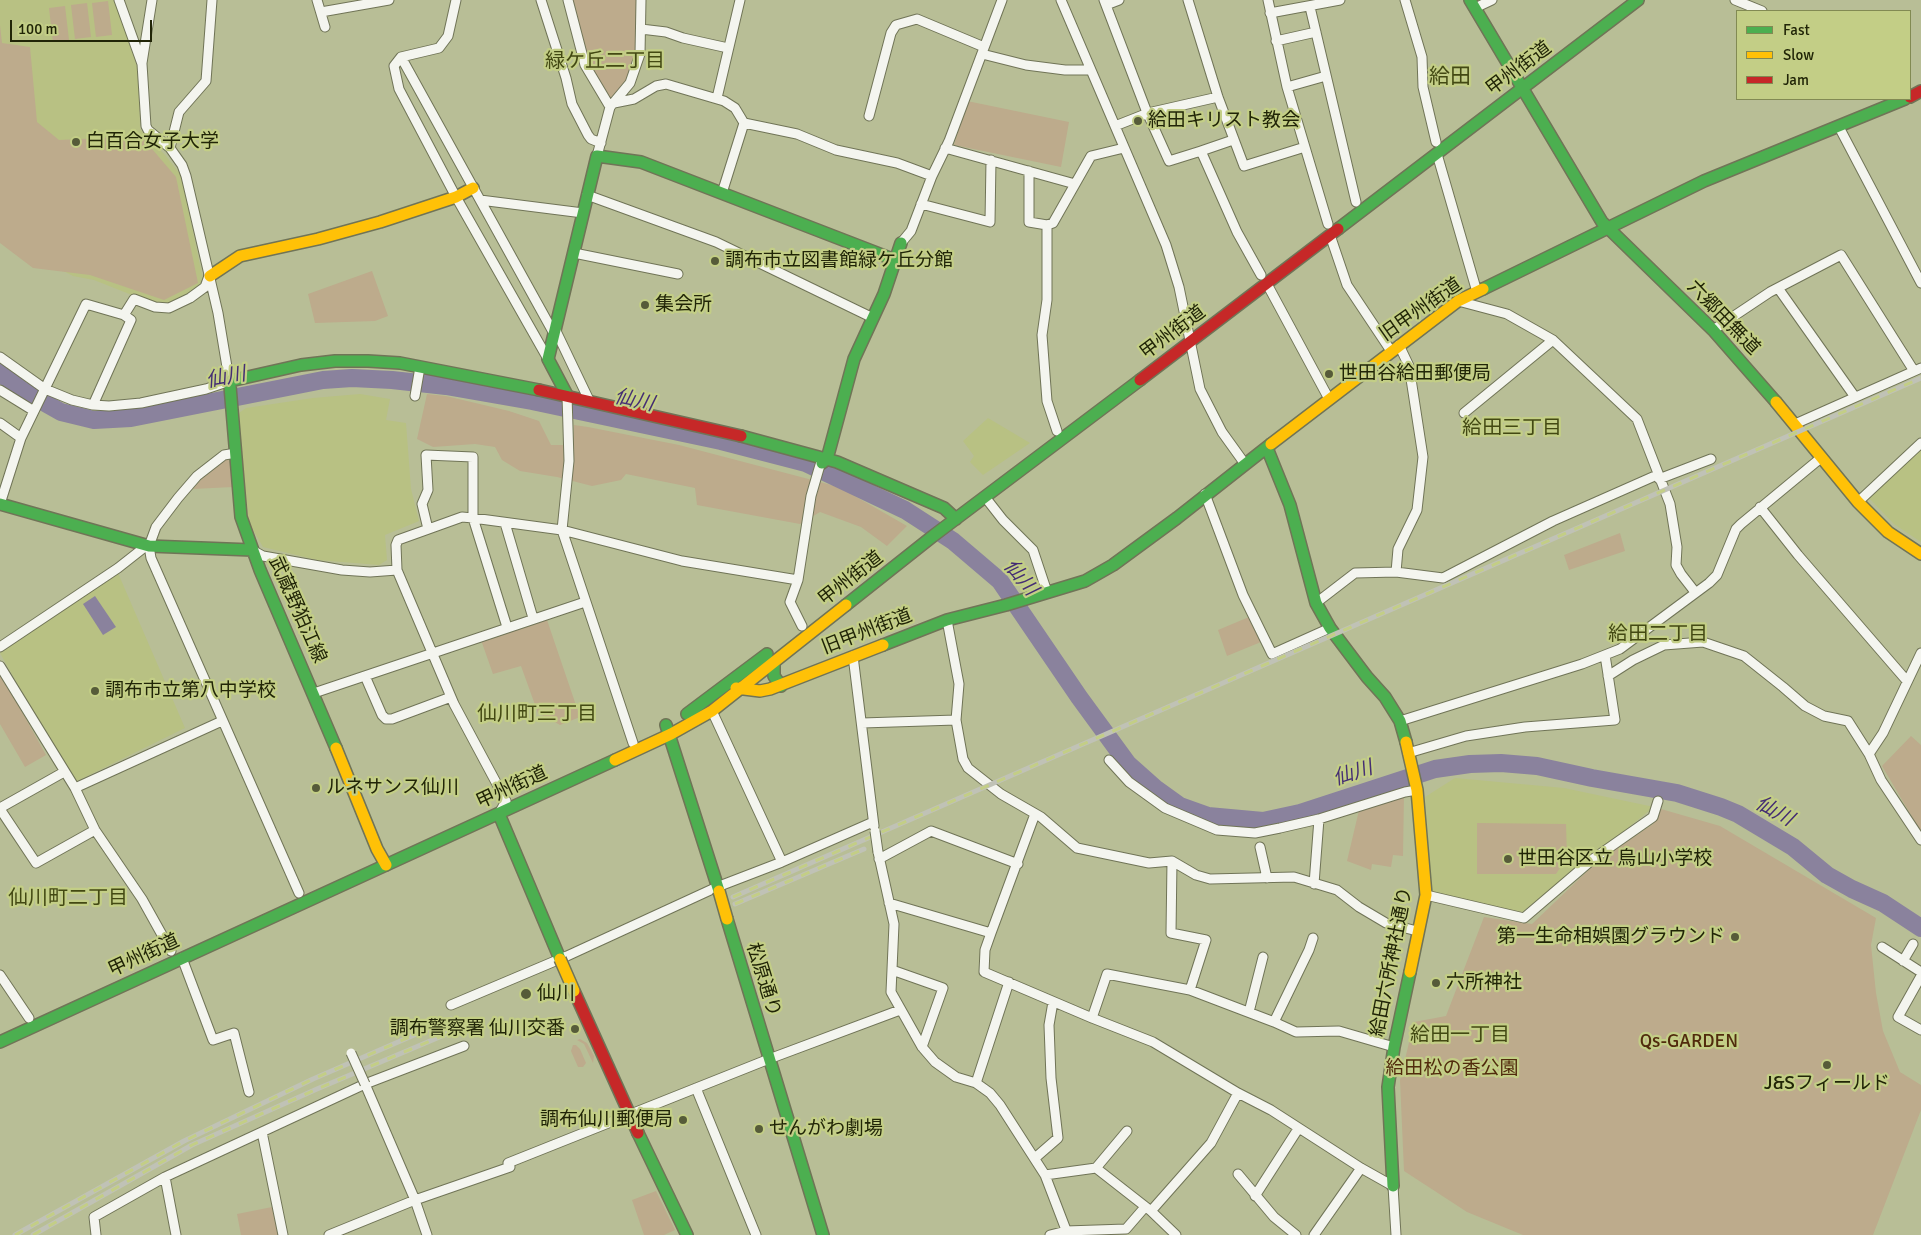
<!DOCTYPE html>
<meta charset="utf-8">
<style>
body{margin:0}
#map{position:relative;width:1921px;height:1235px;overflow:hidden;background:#b8be96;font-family:Signika,sans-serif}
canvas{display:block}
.legend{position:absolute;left:1736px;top:10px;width:175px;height:90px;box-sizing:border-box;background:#c3ce86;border:1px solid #828a53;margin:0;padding:6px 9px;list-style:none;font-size:15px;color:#212507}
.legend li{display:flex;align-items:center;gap:10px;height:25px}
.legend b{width:25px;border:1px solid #828a53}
.scale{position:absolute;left:10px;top:20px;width:142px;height:22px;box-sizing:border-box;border:2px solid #212507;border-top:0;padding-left:6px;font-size:15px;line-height:18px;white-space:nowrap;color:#212507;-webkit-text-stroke:4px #c3ce86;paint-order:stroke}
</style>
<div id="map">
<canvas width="1921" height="1235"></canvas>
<ul class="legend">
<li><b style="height:6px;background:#4caf50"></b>Fast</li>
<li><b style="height:6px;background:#ffc107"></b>Slow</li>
<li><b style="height:6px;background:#c62828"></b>Jam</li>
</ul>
<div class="scale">100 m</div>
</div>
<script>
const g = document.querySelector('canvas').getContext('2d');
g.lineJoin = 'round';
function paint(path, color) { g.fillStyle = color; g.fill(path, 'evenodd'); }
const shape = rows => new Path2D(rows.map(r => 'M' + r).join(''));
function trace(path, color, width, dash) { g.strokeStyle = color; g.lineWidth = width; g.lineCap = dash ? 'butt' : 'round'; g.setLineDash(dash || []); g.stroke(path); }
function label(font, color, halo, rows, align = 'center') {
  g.font = font + ' Signika,"Noto Sans JP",sans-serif'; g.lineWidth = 4.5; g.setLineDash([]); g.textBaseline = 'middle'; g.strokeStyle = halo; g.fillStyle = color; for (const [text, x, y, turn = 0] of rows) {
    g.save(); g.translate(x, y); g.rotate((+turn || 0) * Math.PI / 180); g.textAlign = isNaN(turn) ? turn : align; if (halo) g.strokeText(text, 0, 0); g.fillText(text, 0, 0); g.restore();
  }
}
const built = shape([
 [0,0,115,0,139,73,140,129,165,155,181,175,204,284,188,296,168,304,157,305,94,280,73,276,0,238],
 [360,394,390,399,386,420,406,423,411,489,419,521,385,535,387,560,379,565,317,560,263,547,249,523,236,415,246,408,313,398],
 [988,418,1030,443,983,475,970,462,974,456,963,441],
 [1921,447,1921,542,1894,524,1868,497],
 [118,573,185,728,73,783,0,653],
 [1455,778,1564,788,1654,807,1522,912,1429,893,1425,797]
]);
const green = shape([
 [568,0,641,0,641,29,634,75,610,107,589,74],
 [108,1,112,35,96,37,92,3],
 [87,3,91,37,75,39,71,5],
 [65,6,69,40,53,42,49,8],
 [0,25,2,43,30,47,37,122,59,140,141,136,176,177,198,283,164,300,90,275,33,268,0,243],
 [967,101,1069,122,1061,167,954,145],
 [372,271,388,316,375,321,315,323,308,294],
 [427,394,446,396,509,411,539,421,551,445,573,445,574,425,588,427,679,445,839,487,907,526,887,546,861,527,820,512,800,524,697,505,695,488,626,474,621,480,592,486,557,477,520,471,502,460,495,447,475,444,433,447,417,439],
 [226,459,232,462,233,487,193,489,205,475],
 [1620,533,1625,551,1569,570,1564,555],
 [1249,617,1261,642,1227,656,1218,630],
 [547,620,580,717,560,725,538,713,521,666,493,674,481,640],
 [0,672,46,755,25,767,0,724],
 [1911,736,1921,745,1921,832,1882,766],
 [1404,794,1403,856,1393,855,1391,867,1372,864,1371,870,1347,861,1360,806],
 [1661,809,1720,826,1876,918,1871,945,1876,993,1883,1031,1900,1072,1921,1085,1921,1110,1873,1235,1523,1235,1467,1212,1404,1171,1400,1080,1414,1022,1446,1016,1484,917,1532,924,1599,860,1653,824],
 [1477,823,1566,824,1567,857,1556,874,1477,874],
 [580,1039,587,1043,594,1056,593,1063,584,1044,577,1040],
 [573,1045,576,1045,580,1049,586,1063,583,1067,578,1067,571,1051],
 [656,1191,675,1230,664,1235,644,1235,632,1200],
 [272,1207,278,1235,241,1235,237,1214]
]);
const water = shape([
 [95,596,116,627,103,635,83,604]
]);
const river = shape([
 [0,373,22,390,61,412,94,420,131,418,323,380,352,378,392,380,446,386,532,401,721,441,806,463,905,510,953,541,1000,581,1079,697,1128,764,1155,788,1180,806,1208,816,1263,821,1300,813,1435,769,1470,764,1501,763,1537,766,1592,778,1677,793,1721,807,1738,814,1793,847,1827,875,1852,889,1883,903,1921,928]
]);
const street = shape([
 [119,0,142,64,146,126,148,130,170,148,182,165,186,176,218,313,230,385],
 [317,0,325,27],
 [456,0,448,36,439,48,401,57,394,66,399,89,456,197,548,359],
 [541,0,566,78,572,104,588,135,591,139,601,143],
 [568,0,585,65,610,107],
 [1061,0,1166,245,1179,287,1200,389,1222,432,1245,464],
 [1104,0,1146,110,1169,161,1201,151],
 [1188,0,1218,97,1244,166,1305,147],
 [1268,0,1287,87,1328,224],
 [1405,0,1422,57,1423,87,1436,142],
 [1735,0,1762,11],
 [1106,5,1119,0],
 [1310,7,1356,202],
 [1475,8,1492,0],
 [321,12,389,0],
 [1270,13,1340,0],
 [641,29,666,32,683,38,728,48],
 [1276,41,1316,32],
 [982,54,1026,65,1065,70,1091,70],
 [401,57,552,330,556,331,589,400],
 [142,63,152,0],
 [1287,87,1326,76],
 [717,98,740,0],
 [614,103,634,99,656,86,666,84,724,101,735,108,744,123,797,134,836,150,897,163,932,176],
 [869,116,891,33,896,25,917,19,984,47],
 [1115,126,1148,113,1218,97],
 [1839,127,1921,283],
 [1233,140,1201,151,1237,232,1261,275],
 [170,148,179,112,206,81,212,0],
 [945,148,1075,184],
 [1437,154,1477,292],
 [597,156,610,107,630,83,640,54,641,0],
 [1029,171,1029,222,1047,225,1053,223,1091,156,1124,148],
 [722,193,744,123],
 [587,195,716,242,873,318],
 [480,200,583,213],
 [921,204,990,222,991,160],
 [1047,225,1047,300,1042,335,1047,401,1057,431],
 [1330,235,1347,285,1391,351],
 [901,243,911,231,932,176,949,141,1002,0],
 [574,253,678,274],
 [1267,284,1329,399],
 [1778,288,1855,397],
 [1458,301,1507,314,1553,340,1637,419,1670,504,1677,547,1676,565,1681,574,1695,592],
 [1713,330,1770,292,1841,255,1914,371],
 [0,357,45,389,72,400,93,405,109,406,141,403,206,389,230,381],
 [0,390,34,411],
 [567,395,569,461,562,530,633,743],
 [415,396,420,367],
 [93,405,131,320,124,315],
 [1464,413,1553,340],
 [0,423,21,438],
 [1795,424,1921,368],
 [236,453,224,455,197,476,178,498,156,527,149,546,151,558,299,893],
 [1659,479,1711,459],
 [1205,494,1243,595,1272,654,1330,628],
 [985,497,1003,520,1033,550,1047,592],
 [1858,502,1921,443],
 [0,504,21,438,86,304,124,315,134,299,155,307,169,308,190,298,205,287,209,276],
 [1760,507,1798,555,1907,681],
 [505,523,533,618],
 [428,529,422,504,428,490,426,455,473,457,473,518,507,627],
 [252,550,263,556,342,570,370,572,397,570],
 [1396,572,1398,549,1417,510,1423,457,1409,366,1399,345],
 [1316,603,1355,573,1396,572,1443,578,1553,521,1657,475],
 [947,620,959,684,956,720,963,759,968,768,1001,794,1041,817,1077,848,1149,863,1172,861,1196,875,1210,879,1294,877,1337,890,1359,907,1386,923,1417,931],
 [802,626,790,602,798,580,811,496,820,465],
 [0,647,118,568,146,546],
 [853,656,874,826],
 [0,666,75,788,95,830,142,899,171,951],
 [365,676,382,715,386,719,392,719,451,697],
 [1608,676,1633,660,1664,645,1703,642,1744,656,1783,687,1805,706,1824,716,1848,721,1869,754,1881,780,1921,840],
 [314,693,585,602],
 [712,711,782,862],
 [1400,721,1582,664,1620,649,1709,583,1717,575,1736,529,1741,524,1822,457],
 [862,723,956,720],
 [1408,753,1466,736,1525,727,1615,720,1605,655],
 [1869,754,1883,733,1921,653],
 [1109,760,1129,782,1165,808,1217,830,1255,833,1280,828,1319,819,1405,792,1417,790],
 [75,788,222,721],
 [0,808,64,772],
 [0,809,36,863,95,830],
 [501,810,506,801,454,704,397,570,396,545,398,540,462,517,473,518,562,530,682,561,798,580],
 [1035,814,991,933,985,950,984,972,1092,1018,1153,1042,1238,1093,1271,1110,1361,1168,1393,1186,1396,1235],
 [1260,847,1267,878],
 [878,852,894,924,891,992,922,1047,935,1062,956,1077,976,1083,990,1093,1000,1105,1045,1175,1068,1235],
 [879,859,931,831,1018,864],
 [1172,861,1171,933,1206,940,1190,990],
 [1314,884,1319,819],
 [1426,895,1524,918,1593,859,1653,817,1658,801],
 [889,903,991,933],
 [1882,947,1921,972],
 [182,958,213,1040,234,1033,249,1092],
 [1903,961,1913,944],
 [892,970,943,988,922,1047],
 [0,975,29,1018],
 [1921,976,1898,1017,1921,1030],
 [451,1005,567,956,717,887,782,862,873,822],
 [1249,1012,1263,957],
 [1092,1018,1107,974,1190,990,1274,1022,1296,1032,1339,1031,1394,1047],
 [1274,1022,1309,950,1313,938],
 [976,1083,1009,982],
 [365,1084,415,1200,427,1235],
 [696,1088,756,1235],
 [262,1132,283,1235],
 [1035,1158,1058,1138,1051,1078,1049,1025,1053,1002],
 [508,1163,769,1059,900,1010],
 [1096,1168,1151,1211,1176,1235],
 [1238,1174,1274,1217,1296,1235],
 [1045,1175,1096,1168,1127,1131],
 [165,1177,176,1235],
 [1255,1196,1298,1129],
 [1151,1211,1211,1143,1238,1093],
 [96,1235,94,1217,165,1177,365,1084,464,1046],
 [329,1235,415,1200,510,1167],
 [1050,1235,1066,1231,1126,1229,1145,1207],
 [1314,1235,1361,1168]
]);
const fast = shape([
 [1470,0,1602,222,1713,330,1776,402],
 [1338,229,1638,0],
 [1483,289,1704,181,1905,99],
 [230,381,301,365,335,361,368,361,400,363,539,390],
 [230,386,241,517,260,570,336,748],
 [567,395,548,359,597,156,641,162,895,260],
 [741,436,837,462,944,508,956,519],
 [1267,448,1290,505,1316,603,1330,628,1367,677,1385,697,1400,721,1406,742],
 [822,463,827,459,854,359,884,294,901,243],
 [0,504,149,546,252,550],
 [846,605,933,536,1140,380],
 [883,645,947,620,1006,605,1085,581,1113,565,1177,518,1271,444],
 [774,663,774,676,781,686],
 [687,714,767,654],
 [666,725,719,891],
 [499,814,560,959],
 [727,919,823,1235],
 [0,1042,615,760],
 [638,1133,687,1235],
 [1393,1186,1388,1087,1394,1047,1410,972]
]);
const slow = shape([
 [210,276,240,256,318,239,380,222,456,197,473,188],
 [1776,402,1858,502,1888,532,1921,554],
 [1271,444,1458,301,1483,289],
 [736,688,760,691,770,689,883,645],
 [1406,742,1417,790,1426,895,1410,972],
 [336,748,377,849,386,865],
 [615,760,671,734,712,711,846,605]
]);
const jam = shape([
 [1910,97,1921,91],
 [1140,380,1338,229],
 [539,390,741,436],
 [574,991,638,1133]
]);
const rail = shape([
 [733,897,1921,378],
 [735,904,864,849],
 [15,1235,184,1141,313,1079,451,1019],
 [33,1235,192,1145,317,1089,456,1030]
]);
const streetBridge = shape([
 [875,831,878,852],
 [351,1053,365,1084]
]);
const slowBridge = shape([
 [719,891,727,919],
 [560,959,574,991]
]);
const markers = [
 [1138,121,5,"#565b39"],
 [76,142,5,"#565b39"],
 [715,261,5,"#565b39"],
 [645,305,5,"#565b39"],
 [1329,374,5,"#565b39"],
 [95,691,5,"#565b39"],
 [316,788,5,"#565b39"],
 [1508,859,5,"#565b39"],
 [1735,937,5,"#565b39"],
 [1436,983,5,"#565b39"],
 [526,994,6,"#565b39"],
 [575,1029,5,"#565b39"],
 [1827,1065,5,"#565b39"],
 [683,1120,5,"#565b39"],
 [759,1129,5,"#565b39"]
];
const streetNames = [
 ["甲州街道",1519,69,-37],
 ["旧甲州街道",1421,310,-35],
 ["六郷田無道",1723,318,46],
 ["甲州街道",1173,333,-37],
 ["甲州街道",851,579,-38],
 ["武蔵野狛江線",297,610,66],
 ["旧甲州街道",867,632,-21],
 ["甲州街道",512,788,-25],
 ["甲州街道",144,956,-25],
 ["給田六所神社通り",1392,962,-79],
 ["松原通り",763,980,73]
];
const poiNames = [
 ["給田キリスト教会",1148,121],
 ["白百合女子大学",86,142],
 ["調布市立図書館緑ケ丘分館",725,261],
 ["集会所",655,305],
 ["世田谷給田郵便局",1339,374],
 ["調布市立第八中学校",105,691],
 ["ルネサンス仙川",326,788],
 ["世田谷区立 烏山小学校",1518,859],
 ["第一生命相娯園グラウンド",1725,937,"right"],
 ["六所神社",1446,983],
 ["仙川",537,994],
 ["調布警察署 仙川交番",565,1029,"right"],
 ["J&Sフィールド",1827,1084,"center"],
 ["調布仙川郵便局",673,1120,"right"],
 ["せんがわ劇場",769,1129]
];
const parkNames = [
 ["Qs-GARDEN",1689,1042],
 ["給田松の香公園",1452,1069]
];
const neighbourhoodNames = [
 ["緑ケ丘二丁目",605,62],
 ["給田三丁目",1512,429],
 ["給田二丁目",1658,635],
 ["仙川町三丁目",537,715],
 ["仙川町二丁目",68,899],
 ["給田一丁目",1460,1036]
];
const waterNames = [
 ["仙川",226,378,-11],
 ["仙川",634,401,12],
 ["仙川",1020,578,50],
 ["仙川",1353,774,-18],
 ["仙川",1774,812,29]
];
const quarterNames = [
 ["給田",1450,77]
];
paint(built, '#b8c183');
paint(green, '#bdab8c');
paint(water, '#8a829d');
trace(river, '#8a829d', 18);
trace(street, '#707457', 11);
trace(fast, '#707457', 14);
trace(slow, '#707457', 14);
trace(jam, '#707457', 14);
trace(street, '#f4f5ef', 9);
trace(fast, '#4caf50', 11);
trace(slow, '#ffc107', 11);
trace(jam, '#c62828', 11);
trace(rail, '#c0c2b6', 5);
trace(rail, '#c3ce86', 3, [9]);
trace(streetBridge, '#707457', 11, []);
trace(slowBridge, '#707457', 14, []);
trace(streetBridge, '#f4f5ef', 9);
trace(slowBridge, '#ffc107', 11);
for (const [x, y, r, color] of markers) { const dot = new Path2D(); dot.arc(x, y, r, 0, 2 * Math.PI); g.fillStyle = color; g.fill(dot); trace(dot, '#c3ce86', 2); }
label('19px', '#212507', '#c3ce86', streetNames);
label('19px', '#212507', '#c3ce86', poiNames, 'left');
label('19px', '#512b0d', '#c3ce86', parkNames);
label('20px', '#434913', '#c3ce86', neighbourhoodNames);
label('italic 20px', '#442d74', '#c3ce86', waterNames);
label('21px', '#434913', '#c3ce86', quarterNames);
</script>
